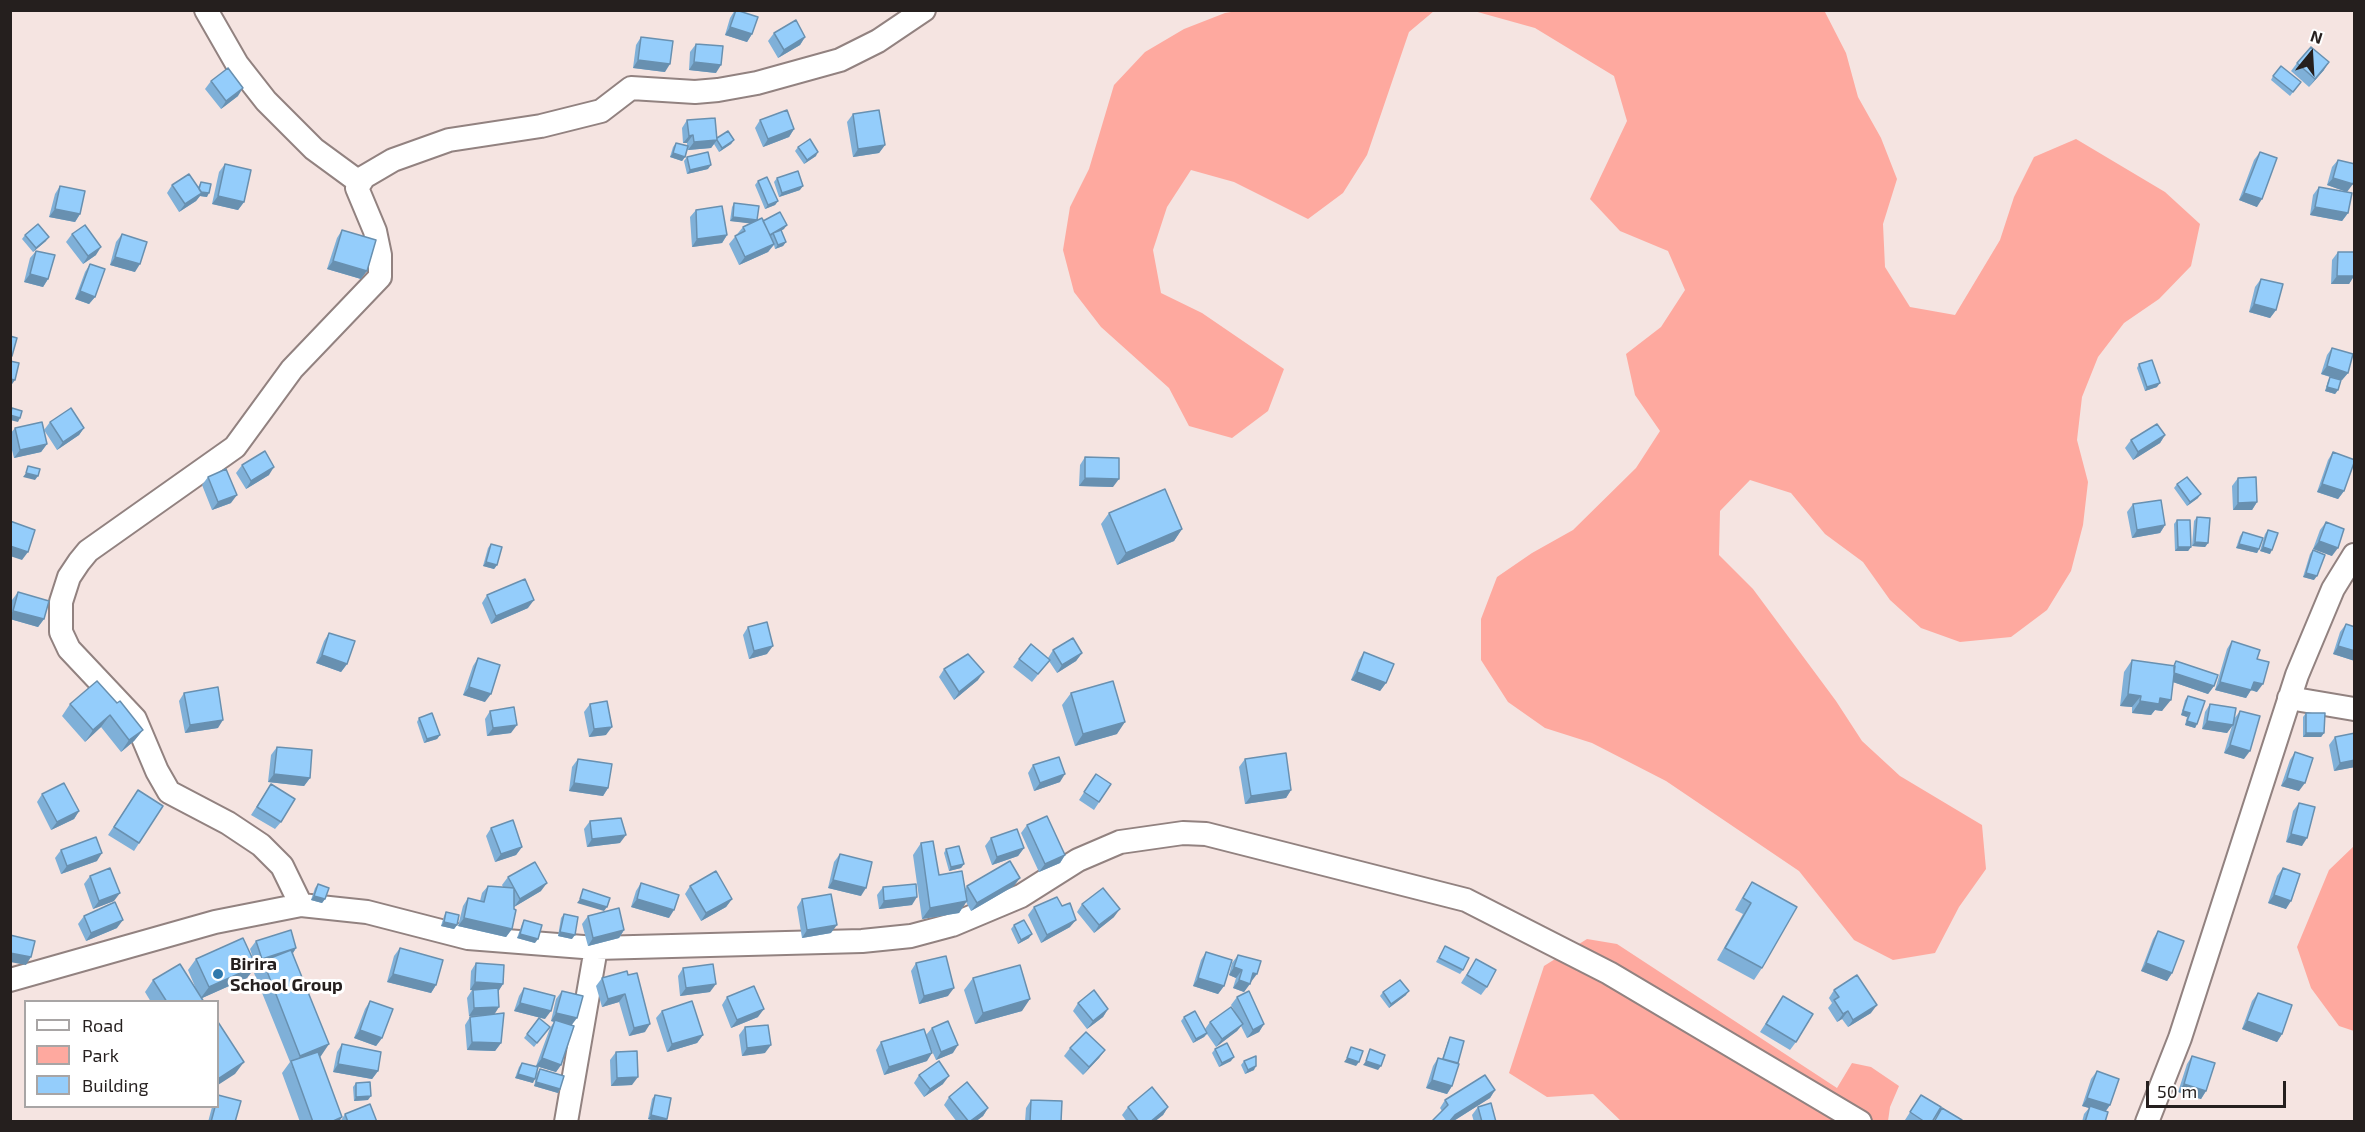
<!DOCTYPE html>
<style>
body{margin:0}
#map{position:relative;width:2365px;height:1132px;overflow:hidden;background:#f5e4e1;font-family:"Exo 2",sans-serif}
canvas{display:block}
.frame{position:absolute;inset:0;border:12px solid #251f1e;pointer-events:none}
.legend{position:absolute;left:24px;top:1000px;width:195px;height:108px;box-sizing:border-box;background:#fff;border:2px solid #a8a5a5;margin:0;padding:8px 10px;list-style:none;font-size:18px;color:#251f1e}
.legend li{display:flex;align-items:center;gap:12px;height:30px}
.legend b{width:30px;border:2px solid #a8a5a5}
.north{position:absolute;left:2281px;top:24px;width:60px;height:60px;-webkit-text-stroke:4px #fff;paint-order:stroke;rotate:18deg;font-size:16px;font-weight:700;line-height:24px;text-align:center;color:#251f1e}
.north::after{content:'';display:block;margin:auto;width:21px;height:27px;background:#251f1e;clip-path:polygon(50% 0,100% 100%,50% 72%,0 100%)}
.scale{position:absolute;left:2146px;top:1081px;width:140px;height:27px;box-sizing:border-box;border:3px solid #251f1e;border-top:0;padding-left:8px;font-size:18px;line-height:21px;white-space:nowrap;color:#251f1e;-webkit-text-stroke:4px #fff;paint-order:stroke}
</style>
<div id="map">
<canvas width="2365" height="1132"></canvas>
<div class="frame"></div>
<ul class="legend">
<li><b style="height:8px;background:#fff"></b>Road</li>
<li><b style="height:16px;background:#fea99f"></b>Park</li>
<li><b style="height:16px;background:#94cdfb"></b>Building</li>
</ul>
<div class="north">N</div>
<div class="scale">50 m</div>
</div>
<script>
const g = document.querySelector('canvas').getContext('2d');
g.lineJoin = 'round';
function paint(path, color) { g.fillStyle = color; g.fill(path, 'evenodd'); }
const shape = rows => new Path2D(rows.map(r => 'M' + r).join(''));
function trace(path, color, width, dash) { g.strokeStyle = color; g.lineWidth = width; g.lineCap = dash ? 'butt' : 'round'; g.setLineDash(dash || []); g.stroke(path); }
function label(font, color, halo, rows, align = 'center') {
  g.font = font + ' "Exo 2",sans-serif'; g.lineWidth = 6; g.setLineDash([]); g.textBaseline = 'middle'; g.strokeStyle = halo; g.fillStyle = color; for (const [text, x, y, turn = 0] of rows) {
    g.save(); g.translate(x, y); g.rotate((+turn || 0) * Math.PI / 180); g.textAlign = isNaN(turn) ? turn : align; if (halo) g.strokeText(text, 0, 0); g.fillText(text, 0, 0); g.restore();
  }
}
const green = shape([
 [1243,10,1434,11,1409,32,1367,155,1343,193,1308,219,1234,182,1191,170,1167,207,1153,250,1161,293,1202,313,1284,369,1268,411,1232,438,1189,426,1169,388,1101,327,1074,292,1063,250,1070,207,1089,169,1114,85,1145,52,1184,29,1225,13],
 [1820,10,1825,12,1846,53,1858,97,1881,138,1897,179,1883,224,1885,267,1910,307,1955,315,2000,240,2014,197,2034,157,2076,139,2165,192,2200,224,2191,266,2159,299,2124,323,2098,357,2082,397,2077,440,2088,482,2083,525,2071,571,2047,610,2011,637,1960,642,1921,628,1890,600,1863,562,1825,534,1791,493,1750,480,1720,511,1719,555,1753,589,1836,701,1862,741,1900,776,1982,825,1986,869,1959,907,1935,953,1893,960,1854,940,1799,871,1666,781,1592,743,1545,728,1508,702,1481,660,1481,619,1497,577,1532,553,1573,530,1636,468,1660,431,1635,395,1626,354,1661,327,1685,290,1668,251,1620,231,1590,199,1627,121,1614,76,1535,28,1474,11],
 [2354,846,2354,1031,2339,1026,2311,988,2297,947,2329,870],
 [1587,939,1617,944,1837,1088,1852,1063,1871,1067,1899,1086,1890,1107,1888,1121,1622,1122,1593,1094,1547,1097,1509,1073,1544,966]
]);
const street = shape([
 [206,10,237,64,266,101,314,149,359,182],
 [2289,698,2354,709],
 [301,905,282,866,261,845,228,823,169,792,157,771,135,719,69,649,61,632,61,602,69,577,79,562,88,551,235,447,292,369,380,277,380,255,375,231,357,188,364,177,393,160,449,140,541,126,601,111,631,88,695,92,718,90,757,83,840,60,878,41,924,10],
 [10,980,215,922,301,905,367,912,468,938,596,948,862,941,911,936,952,925,1021,896,1078,860,1120,842,1183,833,1206,834,1466,900,1609,973,1860,1122],
 [566,1122,596,948],
 [2147,1122,2180,1038,2297,675,2333,589,2354,555]
]);
const wall = shape([
 [735,10,752,34,747,42,725,35,730,18],
 [774,33,805,37,800,45,778,58,768,41],
 [641,37,665,72,633,68,636,45],
 [696,44,716,73,689,70,690,52],
 [2297,63,2324,70,2309,87,2291,71],
 [2273,76,2301,82,2290,96,2271,80],
 [211,81,238,96,221,109,205,89],
 [853,114,885,145,879,153,853,157,847,122],
 [687,120,717,138,734,140,731,144,719,152,714,144,711,148,688,150,688,148,685,157,682,161,670,157,673,147,676,143,687,146,687,143,683,143,682,128],
 [760,120,794,129,789,137,763,147,755,128],
 [798,147,816,156,804,164,795,151],
 [2260,152,2257,207,2239,200,2254,160],
 [687,157,708,169,687,174,684,161],
 [2338,160,2347,192,2327,185,2332,167],
 [225,164,244,202,238,210,212,204,219,172],
 [777,178,800,190,779,197,774,182],
 [758,181,778,201,775,205,765,209,755,185],
 [201,182,207,197,200,196,196,201,179,212,167,193,172,185,198,187],
 [60,186,80,214,75,222,49,217,55,194],
 [2319,187,2348,213,2342,221,2310,215,2313,195],
 [734,203,757,220,784,229,781,230,786,242,783,246,775,249,774,245,768,252,739,265,729,244,743,227,751,223,730,221,732,207],
 [696,210,727,235,722,243,692,247,690,217],
 [342,230,361,279,327,269,337,238],
 [72,234,96,255,83,264,66,242],
 [122,234,135,272,110,265,116,242],
 [25,235,46,241,33,252,22,239],
 [36,251,48,279,43,287,24,282,30,258],
 [2338,252,2354,276,2349,284,2331,284,2332,260],
 [90,264,95,297,89,304,75,299,85,272],
 [2261,279,2276,310,2270,318,2249,312,2255,287],
 [2332,348,2348,373,2342,380,2341,380,2338,390,2335,394,2325,391,2328,381,2330,377,2321,374,2327,355],
 [2139,364,2157,387,2145,391,2137,368],
 [50,422,84,428,79,435,57,450,44,430],
 [15,428,47,444,41,452,14,458,10,442,10,434],
 [2165,435,2160,443,2133,460,2125,448,2131,440],
 [2333,452,2344,491,2338,499,2317,492,2328,460],
 [1085,457,1113,487,1079,486,1080,465],
 [242,465,269,475,246,489,236,473],
 [208,477,231,503,212,510,202,485],
 [2238,478,2257,502,2252,510,2233,510,2232,486],
 [2177,484,2198,498,2187,506,2174,488],
 [2133,504,2165,525,2160,533,2132,538,2127,512],
 [1109,513,1182,529,1174,541,1117,565,1101,524],
 [2197,517,2208,543,2205,547,2192,546,2194,521],
 [2177,520,2191,547,2188,551,2175,551,2174,524],
 [2326,522,2332,556,2313,549,2320,530],
 [2268,530,2270,554,2260,551,2265,534],
 [2243,532,2259,549,2257,553,2236,548,2240,536],
 [491,544,497,565,494,569,483,566,488,548],
 [2313,550,2314,580,2303,577,2310,554],
 [18,592,44,619,38,627,10,619,10,606,12,600],
 [487,595,528,608,491,624,482,603],
 [2346,624,2355,627,2355,661,2333,654,2340,632],
 [748,627,767,654,749,659,743,635],
 [329,633,347,664,341,672,316,663,324,641],
 [2232,641,2257,659,2257,692,2251,690,2246,698,2215,690,2227,649],
 [1053,650,1082,653,1076,661,1057,673,1049,661,1032,682,1013,667,1019,659,1048,658],
 [1364,652,1386,683,1380,691,1351,680,1359,660],
 [478,658,485,702,463,695,473,666],
 [2132,660,2173,666,2176,661,2214,686,2208,694,2173,682,2162,711,2155,710,2151,715,2132,713,2132,707,2120,706,2124,672],
 [944,669,978,680,954,700,939,677],
 [184,693,218,728,185,733,179,701],
 [1071,693,1117,734,1075,746,1062,705],
 [2188,696,2197,724,2195,728,2185,725,2187,717,2181,715,2185,700],
 [117,703,143,730,134,741,121,752,101,727,85,742,62,716,70,704],
 [590,704,606,735,589,737,584,712],
 [2210,704,2234,719,2240,711,2244,759,2224,753,2232,726,2227,733,2202,729,2205,712],
 [490,711,511,733,487,736,485,719],
 [2306,713,2324,733,2321,737,2303,737,2303,717],
 [419,718,440,735,437,739,424,743,417,722],
 [2335,737,2355,767,2334,771,2329,745],
 [277,747,310,778,304,786,268,782,271,755],
 [2295,752,2299,791,2281,786,2290,760],
 [578,759,608,788,603,796,569,791,572,767],
 [1245,759,1291,790,1286,798,1245,804,1239,767],
 [1033,765,1060,782,1034,791,1028,773],
 [1096,774,1111,784,1094,810,1079,800],
 [271,784,281,822,275,829,251,815],
 [138,790,163,806,134,851,108,835],
 [42,794,79,811,74,819,51,830,37,802],
 [2299,803,2302,846,2286,842,2293,811],
 [590,821,620,843,587,847,584,829],
 [1027,825,1065,855,1060,863,1039,872,1021,833],
 [491,828,522,847,516,855,495,862,486,836],
 [991,838,1024,848,1018,856,992,865,985,846],
 [921,843,939,875,965,889,967,886,1014,886,971,911,966,902,959,913,922,919,913,855],
 [946,849,964,864,961,868,949,871,944,853],
 [61,850,97,861,61,874,55,858],
 [840,854,861,896,828,888,834,862],
 [2283,868,2286,909,2268,903,2277,876],
 [90,876,114,901,93,909,84,884],
 [508,877,541,891,514,907,512,929,506,937,458,926,463,906,468,898,480,901,482,893,488,886,503,887,502,885],
 [1752,882,1762,968,1754,980,1717,960,1743,914,1735,910,1744,894],
 [641,883,669,918,631,907,636,891],
 [318,884,325,899,322,903,311,900,315,888],
 [690,886,732,899,726,907,701,921,685,894],
 [883,887,912,905,879,909,877,895],
 [802,899,831,933,802,938,797,907],
 [1082,904,1114,917,1094,933,1077,912],
 [1034,907,1070,927,1041,943,1028,915],
 [446,912,457,925,454,929,441,926,444,916],
 [564,914,572,939,558,936,561,918],
 [84,916,117,928,86,941,78,924],
 [588,916,624,930,619,938,588,946,582,924],
 [524,920,535,943,517,938,522,924],
 [1014,925,1029,938,1018,944,1011,929],
 [2158,931,2172,973,2167,981,2141,971,2153,939],
 [256,941,296,948,293,953,321,1056,320,1057,339,1122,300,1122,282,1073,290,1062,254,973,259,967,256,967,250,949],
 [1445,946,1463,970,1460,974,1436,962],
 [400,948,436,985,431,993,387,982,394,956],
 [1206,952,1224,986,1218,994,1193,986,1201,960],
 [1238,955,1251,982,1250,982,1244,992,1233,988,1236,978,1229,975,1232,963],
 [196,959,256,966,247,978,202,998,204,1002,151,1002,145,992,153,980,196,989,188,970],
 [1476,959,1487,987,1481,995,1461,983],
 [476,963,503,984,498,991,494,1014,501,1043,495,1051,467,1050,465,1025,470,1017,492,1015,469,1016,467,998,472,990,470,990,471,971],
 [916,963,948,996,919,1004,911,971],
 [683,968,710,992,680,996,678,976],
 [628,975,645,1032,629,1036,619,1002,602,1007,596,986,602,978],
 [973,978,1022,1011,975,1024,964,990],
 [524,988,545,1019,514,1011,519,996],
 [1834,990,1871,1013,1848,1027,1842,1019,1837,1022,1828,1008,1832,1003,1829,998],
 [562,991,572,1026,561,1065,556,1072,536,1066,550,1028,554,1022,551,1021,556,999],
 [1383,992,1406,995,1389,1008,1380,996],
 [2258,993,2282,1034,2277,1042,2242,1029,2252,1001],
 [1783,996,1796,1042,1790,1050,1760,1032],
 [727,997,758,1017,731,1028,722,1005],
 [1237,997,1264,1024,1259,1032,1247,1038,1241,1026,1237,1031,1216,1047,1207,1034,1204,1037,1193,1043,1181,1021,1184,1017,1205,1029,1210,1022,1235,1012,1231,1005],
 [370,1001,382,1038,376,1046,354,1038,365,1009],
 [1078,1003,1108,1009,1103,1017,1087,1029,1073,1011],
 [662,1011,703,1035,697,1043,667,1052,656,1018],
 [539,1018,550,1027,534,1047,524,1038],
 [745,1027,765,1053,742,1056,739,1035],
 [932,1028,953,1053,936,1060,928,1042,927,1061,884,1075,876,1050,881,1042,926,1035],
 [1450,1037,1458,1063,1452,1086,1447,1094,1426,1088,1433,1066,1438,1058,1442,1059,1448,1041],
 [342,1044,378,1071,372,1079,333,1072,337,1052],
 [1070,1048,1105,1050,1099,1058,1083,1075,1064,1056],
 [1215,1049,1231,1061,1219,1067,1212,1053],
 [616,1052,632,1085,611,1086,610,1060],
 [2192,1056,2206,1091,2201,1099,2178,1092,2187,1064],
 [1244,1061,1254,1070,1245,1074,1241,1065],
 [522,1063,533,1083,515,1078,519,1067],
 [540,1069,560,1089,558,1093,534,1086,537,1073],
 [2097,1071,2110,1105,2106,1111,2105,1122,2082,1122,2084,1114,2089,1108,2082,1106,2091,1079],
 [919,1075,943,1084,924,1097,914,1083],
 [356,1083,368,1100,354,1101,353,1087],
 [1495,1090,1490,1098,1452,1122,1431,1122,1442,1111,1440,1108,1445,1100],
 [218,1095,235,1122,208,1122,212,1107,218,1107],
 [655,1095,667,1119,665,1122,659,1122,648,1119,652,1099],
 [1921,1095,1932,1122,1907,1122,1905,1120],
 [949,1097,988,1108,983,1116,975,1122,957,1122,944,1105],
 [1031,1100,1061,1122,1025,1122,1026,1108],
 [1128,1107,1168,1107,1163,1115,1154,1122,1127,1122,1122,1115],
 [1478,1107,1496,1122,1474,1122,1472,1115],
 [345,1114,377,1122,340,1122]
]);
const shadedWall = shape([
 [730,27,752,34,747,42,725,35],
 [805,37,800,45,778,58,784,50],
 [638,60,670,64,665,72,633,68],
 [694,62,721,65,716,73,689,70],
 [2329,62,2324,70,2309,87,2315,79],
 [243,88,238,96,221,109,226,101],
 [794,129,789,137,763,147,768,139],
 [693,135,687,143,683,143,689,136],
 [717,140,711,148,688,150,694,142],
 [734,140,731,144,719,152,722,148],
 [885,145,879,153,853,157,858,149],
 [818,152,816,156,804,164,807,160],
 [673,153,685,157,682,161,670,157],
 [711,165,708,169,687,174,690,170],
 [2333,178,2353,184,2347,192,2327,185],
 [803,186,800,190,779,197,782,193],
 [199,191,209,193,207,197,200,196,196,201,179,212,185,204],
 [2244,193,2262,199,2257,207,2239,200],
 [218,196,244,202,238,210,212,204],
 [778,201,775,205,765,209,768,205],
 [2315,207,2348,213,2342,221,2310,215],
 [55,209,80,214,75,222,49,217],
 [733,217,757,220,754,224,730,221],
 [787,225,784,229,774,235,773,233,771,236,767,239,770,235],
 [727,235,722,243,692,247,697,239],
 [49,237,46,241,33,252,36,248],
 [786,242,783,246,775,249,778,245],
 [774,244,768,252,739,265,745,257],
 [101,247,96,255,83,264,88,256],
 [115,257,140,264,135,272,110,265],
 [333,261,367,271,361,279,327,269],
 [30,274,48,279,43,287,24,282],
 [2337,276,2354,276,2349,284,2331,284],
 [80,291,95,297,89,304,75,299],
 [2254,304,2276,310,2270,318,2249,312],
 [2327,366,2348,373,2342,380,2321,374],
 [10,379,15,380,10,387],
 [2160,383,2157,387,2145,391,2147,387],
 [2327,387,2338,390,2335,394,2325,391],
 [10,415,20,418,18,422,10,420],
 [84,428,79,435,57,450,63,442],
 [2165,435,2160,443,2133,460,2138,452],
 [47,444,41,452,14,458,20,450],
 [274,467,269,475,246,489,251,481],
 [26,473,38,476,35,480,23,477],
 [1085,478,1119,479,1113,487,1079,486],
 [2322,484,2344,491,2338,499,2317,492],
 [2201,494,2198,498,2187,506,2190,502],
 [237,495,231,503,212,510,218,502],
 [2257,502,2252,510,2233,510,2238,503],
 [2165,525,2160,533,2132,538,2137,530],
 [1182,529,1174,541,1117,565,1126,553],
 [2319,541,2338,548,2332,556,2313,549],
 [2195,542,2208,543,2205,547,2192,546],
 [2239,544,2259,549,2257,553,2236,548],
 [10,546,28,552,22,560,10,556],
 [2178,547,2191,547,2188,551,2175,551],
 [2263,547,2272,550,2270,554,2260,551],
 [486,562,497,565,494,569,483,566],
 [2306,573,2317,576,2314,580,2303,577],
 [534,600,528,608,491,624,496,616],
 [13,611,44,619,38,627,10,619,10,614],
 [773,646,767,654,749,659,754,651],
 [2338,646,2355,651,2355,661,2333,654],
 [1082,653,1076,661,1057,673,1062,665],
 [322,655,347,664,341,672,316,663],
 [984,672,978,680,954,700,959,692],
 [1357,672,1386,683,1380,691,1351,680],
 [2172,672,2214,686,2208,694,2167,680],
 [2220,682,2254,682,2263,684,2257,692,2251,690,2246,698,2215,690],
 [469,687,491,694,485,702,463,695],
 [2128,694,2141,696,2132,707,2120,706],
 [2160,698,2171,700,2162,711,2155,710,2151,715,2132,713,2140,701],
 [2183,711,2190,713,2187,717,2181,715],
 [110,715,101,727,85,742,93,730],
 [223,720,218,728,185,733,190,725],
 [2187,721,2197,724,2195,728,2185,725],
 [2207,721,2233,725,2227,733,2202,729],
 [1125,722,1117,734,1075,746,1083,734],
 [517,725,511,733,487,736,493,728],
 [612,727,606,735,589,737,594,729],
 [143,730,134,741,121,752,129,740],
 [2306,733,2324,733,2321,737,2303,737],
 [440,735,437,739,424,743,427,739],
 [2230,745,2250,751,2244,759,2224,753],
 [2355,760,2355,767,2334,771,2340,763],
 [274,774,310,778,304,786,268,782],
 [1065,774,1060,782,1034,791,1040,783],
 [2287,778,2305,783,2299,791,2281,786],
 [574,783,608,788,603,796,569,791],
 [1291,790,1286,798,1245,804,1251,796],
 [79,811,74,819,51,830,57,822],
 [2291,834,2307,838,2302,846,2286,842],
 [626,835,620,843,587,847,592,839],
 [522,847,516,855,495,862,501,854],
 [1024,848,1018,856,992,865,997,857],
 [102,853,97,861,61,874,67,866],
 [1065,855,1060,863,1039,872,1045,864],
 [964,864,961,868,949,871,951,867],
 [1020,878,1014,886,971,911,977,903],
 [833,880,866,888,861,896,828,888],
 [547,883,541,891,514,907,520,899],
 [120,893,114,901,93,909,99,901],
 [2274,895,2291,901,2286,909,2268,903],
 [314,896,325,899,322,903,311,900],
 [917,897,912,905,879,909,884,901],
 [580,899,607,907,604,911,577,903],
 [637,899,674,910,669,918,631,907],
 [732,899,726,907,701,921,706,913],
 [967,901,959,913,922,919,930,908],
 [1120,909,1114,917,1094,933,1099,925],
 [464,918,512,929,506,937,458,926],
 [123,920,117,928,86,941,91,933],
 [1076,920,1070,927,1041,943,1047,935],
 [444,922,457,925,454,929,441,926],
 [837,925,831,933,802,938,807,930],
 [624,930,619,938,588,946,593,938],
 [560,932,575,935,572,939,558,936],
 [520,934,538,939,535,943,517,938],
 [1032,934,1029,938,1018,944,1021,940],
 [296,948,291,956,263,961,259,967,256,967,262,959],
 [10,953,31,957,26,965,10,962],
 [2146,963,2172,973,2167,981,2141,971],
 [256,966,247,978,200,999,209,987],
 [1234,967,1242,970,1236,978,1229,975],
 [1253,973,1257,974,1251,982,1247,981],
 [393,974,436,985,431,993,387,982],
 [1198,978,1224,986,1218,994,1193,986],
 [1239,980,1250,984,1244,992,1233,988],
 [475,982,503,984,498,992,470,990],
 [716,984,710,992,680,996,686,988],
 [954,988,948,996,919,1004,924,996],
 [1409,991,1406,995,1389,1008,1391,1004],
 [625,994,619,1002,602,1007,608,999],
 [1030,999,1022,1011,975,1024,983,1013],
 [520,1003,551,1011,545,1019,514,1011],
 [1877,1005,1871,1013,1848,1027,1853,1020],
 [499,1007,494,1015,469,1016,474,1008],
 [764,1009,758,1017,731,1028,737,1020],
 [1108,1009,1103,1017,1087,1029,1093,1021],
 [1848,1011,1842,1019,1837,1022,1843,1014],
 [556,1013,577,1018,571,1026,551,1021],
 [2247,1021,2282,1034,2277,1042,2242,1029],
 [650,1024,645,1032,629,1036,634,1028],
 [1243,1024,1237,1031,1216,1047,1222,1039],
 [1264,1024,1259,1032,1247,1038,1253,1030],
 [360,1030,382,1038,376,1046,354,1038],
 [1207,1033,1204,1037,1193,1043,1196,1039],
 [703,1035,697,1043,667,1052,672,1044],
 [472,1042,501,1043,495,1051,467,1050],
 [329,1044,321,1056,292,1068,300,1056],
 [771,1045,765,1053,742,1056,747,1048],
 [958,1045,953,1053,936,1060,941,1052],
 [1105,1050,1099,1058,1083,1075,1089,1067],
 [932,1053,927,1061,884,1075,889,1067],
 [1234,1057,1231,1061,1219,1067,1222,1063],
 [542,1058,561,1065,556,1072,536,1066],
 [1347,1058,1359,1062,1356,1066,1344,1062],
 [1366,1061,1381,1066,1378,1070,1363,1065],
 [244,1062,235,1074,218,1085,218,1079],
 [338,1064,378,1071,372,1079,333,1072],
 [1256,1066,1254,1070,1245,1074,1248,1070],
 [518,1074,535,1079,533,1083,515,1078],
 [949,1076,943,1084,924,1097,930,1089],
 [638,1077,632,1085,611,1086,617,1078],
 [1432,1080,1452,1086,1447,1094,1426,1088],
 [536,1082,560,1089,558,1093,534,1086],
 [2184,1084,2206,1091,2201,1099,2178,1092],
 [1495,1090,1490,1098,1452,1122,1449,1122,1455,1115],
 [371,1096,368,1100,354,1101,356,1097],
 [2087,1098,2110,1105,2104,1113,2090,1106,2089,1108,2082,1106],
 [1168,1107,1163,1115,1154,1122,1150,1122],
 [988,1108,983,1116,975,1122,969,1122],
 [651,1115,667,1119,665,1122,659,1122,648,1119],
 [342,1117,339,1122,331,1122]
]);
const building = shape([
 [736,10,758,17,752,34,730,27,736,10],
 [796,20,805,37,784,50,774,33,796,20],
 [641,37,673,41,670,64,638,60,641,37],
 [696,44,723,46,721,65,694,62,696,44],
 [2311,47,2329,62,2315,79,2297,63,2311,47],
 [2281,66,2301,82,2293,92,2273,76,2281,66],
 [228,68,243,88,226,101,211,81,228,68],
 [787,110,794,129,768,139,760,120,787,110],
 [879,110,885,145,858,149,853,114,879,110],
 [715,118,717,140,694,142,693,135,689,136,687,120,715,118],
 [728,131,734,140,722,148,717,140,717,138,728,131],
 [810,139,818,152,807,160,798,147,810,139],
 [676,143,688,146,685,157,673,153,676,143],
 [708,152,711,165,690,170,687,157,708,152],
 [2260,152,2277,158,2262,199,2244,193,2260,152],
 [2338,160,2355,164,2355,178,2353,184,2333,178,2338,160],
 [225,164,251,170,244,202,218,196,225,164],
 [798,171,803,186,782,193,777,178,798,171],
 [189,174,202,193,185,204,172,185,189,174],
 [767,177,778,201,768,205,758,181,767,177],
 [201,182,211,184,209,193,201,192,199,189,201,182],
 [60,186,85,191,80,214,55,209,60,186],
 [2319,187,2352,193,2348,213,2315,207,2319,187],
 [734,203,759,206,757,220,733,217,734,203],
 [722,206,727,235,697,239,696,210,722,206],
 [780,212,787,225,770,235,763,221,780,212],
 [762,218,774,244,745,257,735,236,745,231,743,227,762,218],
 [38,224,49,237,36,248,25,235,38,224],
 [85,225,101,247,88,256,72,234,85,225],
 [342,230,376,240,367,271,333,261,342,230],
 [781,230,786,242,778,245,773,233,781,230],
 [122,234,147,242,140,264,115,257,122,234],
 [36,251,55,255,48,279,30,274,36,251],
 [2338,252,2355,252,2354,276,2337,276,2338,252],
 [90,264,105,269,95,297,80,291,90,264],
 [2261,279,2283,284,2276,310,2254,304,2261,279],
 [10,336,17,338,12,356,10,355,10,336],
 [2332,348,2353,354,2348,373,2327,366,2332,348],
 [2152,360,2160,383,2147,387,2139,364,2152,360],
 [10,361,19,363,15,380,10,379,10,361],
 [2330,377,2341,380,2338,390,2327,387,2330,377],
 [12,408,22,411,20,418,10,415,12,408],
 [71,408,84,428,63,442,50,422,71,408],
 [42,422,47,444,20,450,15,428,42,422],
 [2157,424,2165,435,2138,452,2131,440,2157,424],
 [265,451,274,467,251,481,242,465,265,451],
 [2333,452,2355,460,2344,491,2322,484,2333,452],
 [1085,457,1119,458,1119,479,1085,478,1085,457],
 [28,466,40,469,38,476,26,473,28,466],
 [226,469,237,495,218,502,208,477,226,469],
 [2187,477,2201,494,2190,502,2177,484,2187,477],
 [2256,477,2257,502,2238,503,2238,478,2256,477],
 [1165,489,1182,529,1126,553,1109,513,1165,489],
 [2161,500,2165,525,2137,530,2133,504,2161,500],
 [2197,517,2210,518,2208,543,2195,542,2197,517],
 [2177,520,2190,520,2191,547,2178,547,2177,520],
 [10,521,35,530,28,552,10,546,10,521],
 [2326,522,2344,529,2338,548,2319,541,2326,522],
 [2268,530,2278,533,2272,550,2263,547,2268,530],
 [2243,532,2263,538,2259,549,2239,544,2243,532],
 [491,544,502,547,497,565,486,562,491,544],
 [2313,550,2325,555,2317,576,2306,573,2313,550],
 [525,579,534,600,496,616,487,595,525,579],
 [18,592,49,601,44,619,13,611,18,592],
 [767,622,773,646,754,651,748,627,767,622],
 [2346,624,2355,627,2355,651,2338,646,2346,624],
 [329,633,355,641,347,664,322,655,329,633],
 [1073,638,1082,653,1062,665,1053,650,1073,638],
 [2232,641,2260,650,2257,659,2269,662,2263,684,2254,682,2251,690,2220,682,2232,641],
 [1031,644,1050,660,1038,674,1019,659,1031,644],
 [1364,652,1394,664,1386,683,1357,672,1364,652],
 [968,654,984,672,959,692,944,669,968,654],
 [478,658,500,665,491,694,469,687,478,658],
 [2132,660,2175,666,2171,700,2160,698,2159,704,2140,701,2141,696,2128,694,2132,660],
 [2176,661,2218,675,2214,686,2174,673,2174,666,2176,661],
 [97,681,117,703,120,701,143,730,129,740,110,715,93,730,70,704,97,681],
 [1113,681,1125,722,1083,734,1071,693,1113,681],
 [218,687,223,720,190,725,184,693,218,687],
 [2188,696,2205,701,2197,724,2187,721,2190,713,2183,711,2188,696],
 [607,701,612,727,594,729,590,704,607,701],
 [2210,704,2236,708,2233,725,2207,721,2210,704],
 [514,707,517,725,493,728,490,711,514,707],
 [2240,711,2260,716,2250,751,2230,745,2240,711],
 [432,713,440,735,427,739,419,718,432,713],
 [2306,713,2325,713,2324,733,2306,733,2306,713],
 [2355,733,2355,760,2340,763,2335,737,2355,733],
 [277,747,312,750,310,778,274,774,277,747],
 [2295,752,2313,758,2305,783,2287,778,2295,752],
 [1286,753,1291,790,1251,796,1245,759,1286,753],
 [1059,757,1065,774,1040,783,1033,765,1059,757],
 [578,759,612,764,608,788,574,783,578,759],
 [1096,774,1111,784,1099,802,1084,792,1096,774],
 [64,783,79,811,57,822,42,794,64,783],
 [271,784,295,799,281,822,257,807,271,784],
 [138,790,163,806,139,843,114,827,138,790],
 [2299,803,2315,807,2307,838,2291,834,2299,803],
 [1047,816,1065,855,1045,864,1027,825,1047,816],
 [621,818,626,835,592,839,590,821,621,818],
 [513,820,522,847,501,854,491,828,513,820],
 [1017,829,1024,848,997,857,991,838,1017,829],
 [96,837,102,853,67,866,61,850,96,837],
 [933,841,939,875,962,871,967,901,930,908,921,843,933,841],
 [959,846,964,864,951,867,946,849,959,846],
 [840,854,872,862,866,888,833,880,840,854],
 [1010,861,1020,878,977,903,967,886,1010,861],
 [535,862,547,883,520,899,508,877,535,862],
 [110,868,120,893,99,901,90,876,110,868],
 [2283,868,2300,874,2291,901,2274,895,2283,868],
 [716,871,732,899,706,913,690,886,716,871],
 [1752,882,1797,907,1762,968,1725,948,1751,903,1743,898,1752,882],
 [641,883,679,895,674,910,637,899,641,883],
 [318,884,329,888,325,899,314,896,318,884],
 [916,884,917,897,884,901,883,887,916,884],
 [488,886,514,888,514,909,516,910,512,929,464,918,468,898,484,902,488,886],
 [1103,888,1120,909,1099,925,1082,904,1103,888],
 [583,889,610,898,607,907,580,899,583,889],
 [831,894,837,925,807,930,802,899,831,894],
 [1057,897,1062,906,1070,903,1076,920,1047,935,1034,907,1057,897],
 [115,902,123,920,91,933,84,916,115,902],
 [619,908,624,930,593,938,588,916,619,908],
 [446,912,459,915,457,925,444,922,446,912],
 [564,914,578,917,575,935,560,932,564,914],
 [524,920,542,925,538,939,520,934,524,920],
 [1024,920,1032,934,1021,940,1014,925,1024,920],
 [291,930,296,948,262,959,256,941,291,930],
 [2158,931,2184,941,2172,973,2146,963,2158,931],
 [10,935,35,941,31,957,10,953,10,935],
 [243,938,256,966,209,987,196,959,243,938],
 [1445,946,1469,958,1463,970,1439,958,1445,946],
 [400,948,443,960,436,985,393,974,400,948],
 [291,950,329,1044,300,1056,263,961,291,950],
 [1206,952,1232,960,1224,986,1198,978,1206,952],
 [1238,955,1261,961,1257,974,1253,973,1250,984,1239,980,1242,970,1234,967,1238,955],
 [946,956,954,988,924,996,916,963,946,956],
 [1476,959,1496,970,1487,987,1467,975,1476,959],
 [476,963,504,965,503,984,475,982,476,963],
 [180,964,204,1002,167,1002,153,980,180,964],
 [713,964,716,984,686,988,683,968,713,964],
 [1020,965,1030,999,983,1013,973,978,1020,965],
 [627,971,628,975,637,973,650,1024,634,1028,625,994,608,999,602,978,627,971],
 [1857,975,1877,1005,1853,1020,1848,1011,1843,1014,1834,1000,1839,997,1834,990,1857,975],
 [1400,980,1409,991,1391,1004,1383,992,1400,980],
 [754,986,764,1009,737,1020,727,997,754,986],
 [498,988,499,1007,474,1008,473,990,498,988],
 [524,988,555,996,551,1011,520,1003,524,988],
 [1094,990,1108,1009,1093,1021,1078,1003,1094,990],
 [562,991,583,996,577,1018,556,1013,562,991],
 [1249,991,1264,1024,1253,1030,1237,997,1249,991],
 [2258,993,2292,1005,2282,1034,2247,1021,2258,993],
 [1783,996,1813,1014,1796,1042,1766,1024,1783,996],
 [370,1001,393,1009,382,1038,360,1030,370,1001],
 [692,1001,703,1035,672,1044,662,1011,692,1001],
 [1231,1007,1243,1024,1222,1039,1210,1022,1231,1007],
 [1195,1011,1207,1033,1196,1039,1184,1017,1195,1011],
 [504,1013,501,1043,472,1042,470,1017,504,1013],
 [539,1018,550,1027,537,1043,527,1034,539,1018],
 [555,1020,574,1026,561,1065,542,1058,555,1020],
 [948,1021,958,1045,941,1052,932,1028,948,1021],
 [218,1022,244,1062,218,1079,218,1022],
 [768,1025,771,1045,747,1048,745,1027,768,1025],
 [924,1029,932,1053,889,1067,881,1042,924,1029],
 [1086,1032,1105,1050,1089,1067,1070,1048,1086,1032],
 [1450,1037,1464,1041,1458,1063,1443,1059,1450,1037],
 [1227,1043,1234,1057,1222,1063,1215,1049,1227,1043],
 [342,1044,381,1052,378,1071,338,1064,342,1044],
 [1351,1047,1363,1051,1359,1062,1347,1058,1351,1047],
 [1370,1049,1385,1055,1381,1066,1366,1061,1370,1049],
 [637,1051,638,1077,617,1078,616,1052,637,1051],
 [318,1052,342,1117,331,1122,313,1122,291,1061,318,1052],
 [1256,1056,1256,1066,1248,1070,1244,1061,1256,1056],
 [2192,1056,2215,1063,2206,1091,2184,1084,2192,1056],
 [1438,1058,1459,1064,1452,1086,1432,1080,1438,1058],
 [939,1061,949,1076,930,1089,919,1075,939,1061],
 [522,1063,538,1067,535,1079,518,1074,522,1063],
 [540,1069,564,1076,560,1089,536,1082,540,1069],
 [2097,1071,2119,1079,2110,1105,2087,1098,2097,1071],
 [1485,1075,1495,1090,1455,1115,1449,1122,1431,1122,1448,1105,1445,1100,1485,1075],
 [370,1082,371,1096,356,1097,356,1083,370,1082],
 [967,1082,988,1108,969,1122,949,1097,967,1082],
 [1152,1087,1168,1107,1150,1122,1139,1122,1128,1107,1152,1087],
 [218,1095,241,1101,235,1122,211,1122,215,1107,218,1107,218,1095],
 [655,1095,671,1098,667,1119,651,1115,655,1095],
 [1921,1095,1941,1107,1932,1122,1925,1122,1910,1112,1921,1095],
 [1031,1100,1062,1101,1061,1122,1030,1122,1031,1100],
 [1491,1103,1496,1122,1482,1122,1478,1107,1491,1103],
 [370,1104,377,1122,348,1122,345,1114,370,1104],
 [2090,1106,2108,1112,2105,1122,2085,1122,2090,1106],
 [1942,1108,1962,1120,1961,1122,1934,1122,1942,1108]
]);
const markers = [
 [218,974,6,"#2f78ac"]
];
const poiNames = [
 ["Birira",230,964],
 ["School Group",230,985]
];
paint(green, '#fea99f');
trace(street, '#928280', 26);
trace(street, '#fff', 22);
paint(wall, '#7fb0d8');
paint(shadedWall, '#6890b0');
paint(building, '#94cdfb');
trace(building, '#6890b0', 1.5);
for (const [x, y, r, color] of markers) { const dot = new Path2D(); dot.arc(x, y, r, 0, 2 * Math.PI); g.fillStyle = color; g.fill(dot); trace(dot, '#fff', 2); }
label('bold 18px', '#251f1e', '#fff', poiNames, 'left');
</script>
